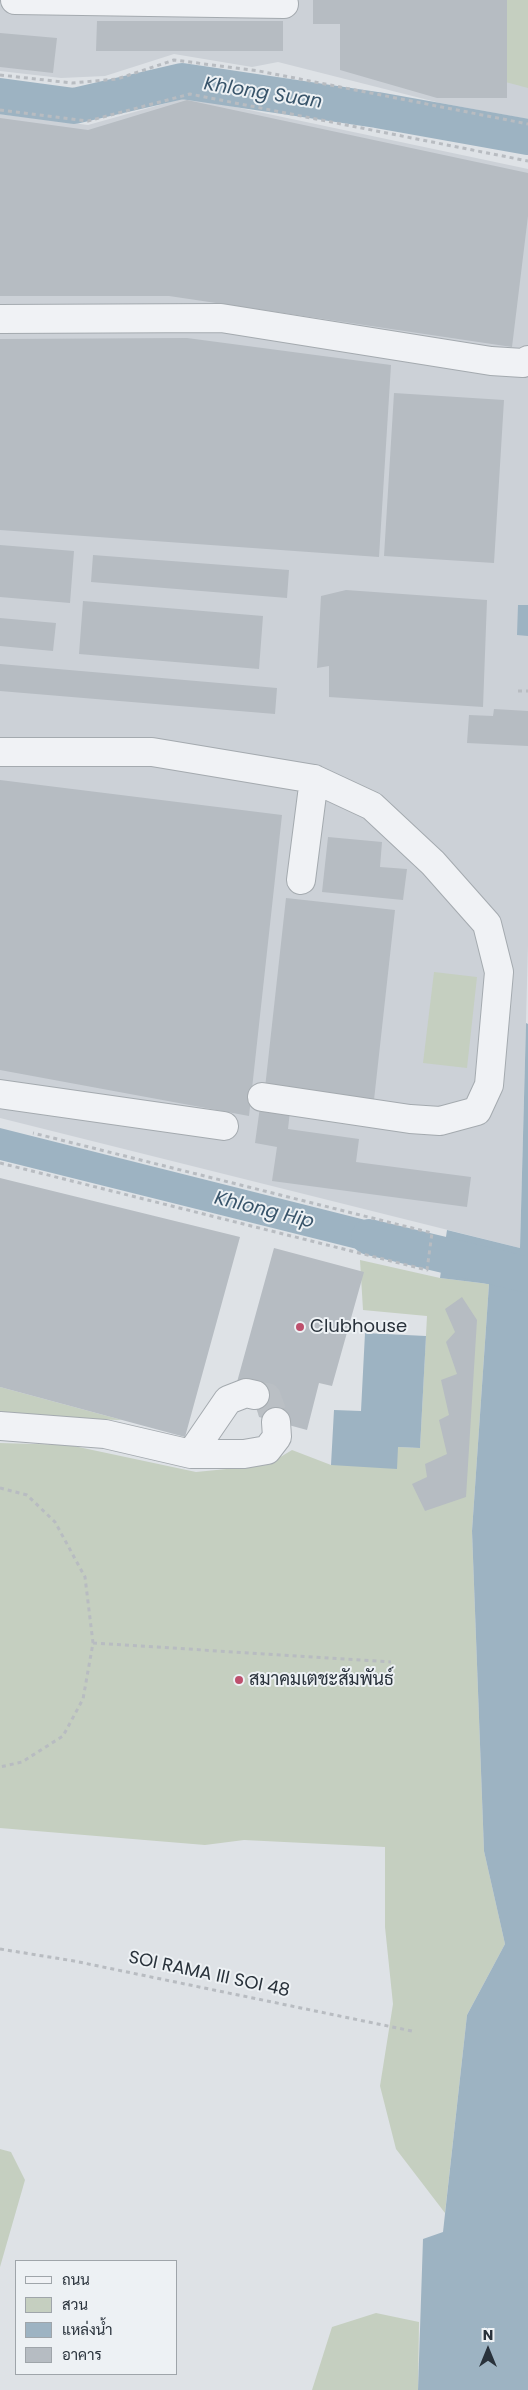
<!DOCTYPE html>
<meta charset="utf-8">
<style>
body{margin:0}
#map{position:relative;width:528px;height:2390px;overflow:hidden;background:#dee2e6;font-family:Poppins,Sarabun,sans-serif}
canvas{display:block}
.legend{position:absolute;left:15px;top:2260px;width:162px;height:115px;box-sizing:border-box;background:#edf1f4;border:1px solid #9fa5aa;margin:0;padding:6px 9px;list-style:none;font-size:15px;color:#29323b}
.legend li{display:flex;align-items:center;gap:10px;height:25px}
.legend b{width:25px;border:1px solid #9fa5aa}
.north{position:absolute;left:463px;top:2325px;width:50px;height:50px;-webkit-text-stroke:4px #edf1f4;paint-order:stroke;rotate:0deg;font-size:14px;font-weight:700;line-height:20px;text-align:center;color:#29323b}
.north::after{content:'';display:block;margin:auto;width:18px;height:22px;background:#29323b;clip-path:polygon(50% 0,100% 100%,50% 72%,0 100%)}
</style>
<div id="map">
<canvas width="528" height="2390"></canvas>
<ul class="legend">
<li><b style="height:6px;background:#f0f2f5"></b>ถนน</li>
<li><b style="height:14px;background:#c5cfc0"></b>สวน</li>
<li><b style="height:14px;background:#9db3c2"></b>แหล่งน้ำ</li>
<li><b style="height:14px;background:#b6bcc2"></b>อาคาร</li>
</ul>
<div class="north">N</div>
</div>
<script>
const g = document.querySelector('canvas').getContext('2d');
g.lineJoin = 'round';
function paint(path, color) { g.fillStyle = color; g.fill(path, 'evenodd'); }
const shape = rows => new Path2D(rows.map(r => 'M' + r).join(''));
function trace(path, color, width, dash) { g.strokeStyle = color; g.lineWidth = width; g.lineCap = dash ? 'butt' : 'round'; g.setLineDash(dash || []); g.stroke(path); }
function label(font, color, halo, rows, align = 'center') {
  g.font = font + ' Poppins,Sarabun,sans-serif'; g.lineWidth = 4; g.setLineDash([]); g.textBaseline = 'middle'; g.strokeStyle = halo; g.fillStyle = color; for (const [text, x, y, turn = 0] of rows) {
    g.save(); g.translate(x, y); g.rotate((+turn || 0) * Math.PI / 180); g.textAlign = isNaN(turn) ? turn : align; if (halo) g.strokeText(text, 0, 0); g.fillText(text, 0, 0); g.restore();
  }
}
const built = shape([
 [0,0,528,0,528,119,440,103,278,62,252,67,174,54,105,76,61,78,0,71],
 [188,97,528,169,528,945,520,1248,0,1118,0,114,88,125]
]);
const green = shape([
 [500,0,528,0,528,88,498,80],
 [434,972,477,977,467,1068,423,1063],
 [360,1260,440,1278,489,1284,472,1531,484,1851,505,1944,467,2015,445,2213,396,2149,380,2086,393,2004,385,1927,385,1847,244,1840,205,1845,0,1828,0,1443,69,1445,196,1472,267,1465,292,1450,331,1465,398,1447,420,1448,427,1316,363,1310],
 [0,1387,122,1420,0,1417],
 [0,2149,11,2152,25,2180,0,2267],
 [376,2313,419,2322,418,2390,312,2390,332,2327]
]);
const water = shape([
 [518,605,528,605,528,636,517,635],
 [526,1023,528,1024,528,2390,418,2390,423,2239,443,2232,467,2015,505,1944,484,1851,472,1531,489,1284,440,1278,447,1230,520,1248],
 [0,1128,421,1234,413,1263,0,1160],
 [365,1333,426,1336,420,1448,398,1447,397,1469,331,1465,334,1410,361,1411]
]);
const canal = shape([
 [0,96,74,106,182,81,377,110,528,137],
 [369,1237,528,1275]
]);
const building = shape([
 [313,0,507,0,507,98,437,98,340,70,340,24,313,24],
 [97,21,283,21,283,51,96,51],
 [0,33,57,38,53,73,0,67],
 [187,100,528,173,528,216,512,347,169,296,0,296,0,118,88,130],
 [187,338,391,365,379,557,0,530,0,339],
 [394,393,504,400,494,563,384,556],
 [0,545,74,551,70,603,0,597],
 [93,555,289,570,287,598,91,582],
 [346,590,487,600,483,707,329,697,329,666,317,668,321,596],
 [83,601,263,616,259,669,79,654],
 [0,618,56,623,53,651,0,646],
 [0,664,277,688,275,714,0,691],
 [494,709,528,711,528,746,467,743,469,715,493,716],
 [0,780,282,815,249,1116,0,1070],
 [328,837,382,842,380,867,407,869,403,900,322,892],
 [286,898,395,910,374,1100,265,1088],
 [260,1107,290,1111,288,1129,359,1139,356,1162,471,1177,467,1207,272,1181,277,1147,255,1143],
 [0,1178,240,1237,185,1437,0,1387],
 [274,1248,364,1272,332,1386,319,1383,307,1430,259,1417,254,1386,237,1382],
 [462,1297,477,1320,466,1497,425,1511,412,1484,427,1477,425,1464,447,1454,439,1420,449,1415,441,1380,457,1374,446,1342,455,1332,445,1309]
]);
const minorTunnel = shape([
 [255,1395,267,1397,276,1422]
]);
const path = shape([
 [0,75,72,83,117,79,174,60,259,71,528,124],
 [0,110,88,121,190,94,528,161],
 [518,691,528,691],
 [0,1163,427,1270,432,1233,33,1133],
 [0,1488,27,1495,55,1522,85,1577,93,1643,83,1699,63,1736,22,1762,0,1767],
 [93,1643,391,1662],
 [0,1949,74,1961,412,2031]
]);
const minor = shape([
 [15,0,284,4],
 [0,319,221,318,491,361,523,363,528,360],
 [0,752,152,752,314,779,372,806,433,863,487,924,499,972,489,1085,477,1111,440,1121,410,1119,262,1097],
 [301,880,314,779],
 [0,1094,224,1126],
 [255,1395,246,1393,228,1400,191,1454,244,1454,267,1450,277,1437,276,1422],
 [0,1426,105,1434,191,1454]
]);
const markers = [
 [300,1327,5,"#be506d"],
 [239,1680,5,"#be506d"]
];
const poiNames = [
 ["Clubhouse",310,1327],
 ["สมาคมเตชะสัมพันธ์",249,1680]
];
const streetNames = [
 ["SOI RAMA III SOI 48",209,1975,12]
];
const waterNames = [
 ["Khlong Suan",263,94,9],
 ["Khlong Hip",264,1211,14]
];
paint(built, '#ccd1d7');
paint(green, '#c5cfc0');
paint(water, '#9db3c2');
trace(canal, '#9db3c2', 36);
paint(building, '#b6bcc2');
trace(minorTunnel, '#babfc4', 28, [28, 14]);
trace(minor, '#a4aaaf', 30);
trace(path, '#b8bcc1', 3, [4, 4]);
trace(minor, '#f0f2f5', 28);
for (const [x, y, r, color] of markers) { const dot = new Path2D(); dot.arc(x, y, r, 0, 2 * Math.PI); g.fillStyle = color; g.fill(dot); trace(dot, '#edf1f4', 2); }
label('18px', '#29323b', '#edf1f4', poiNames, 'left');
label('18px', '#29323b', '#edf1f4', streetNames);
label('italic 19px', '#38546a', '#edf1f4', waterNames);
</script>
